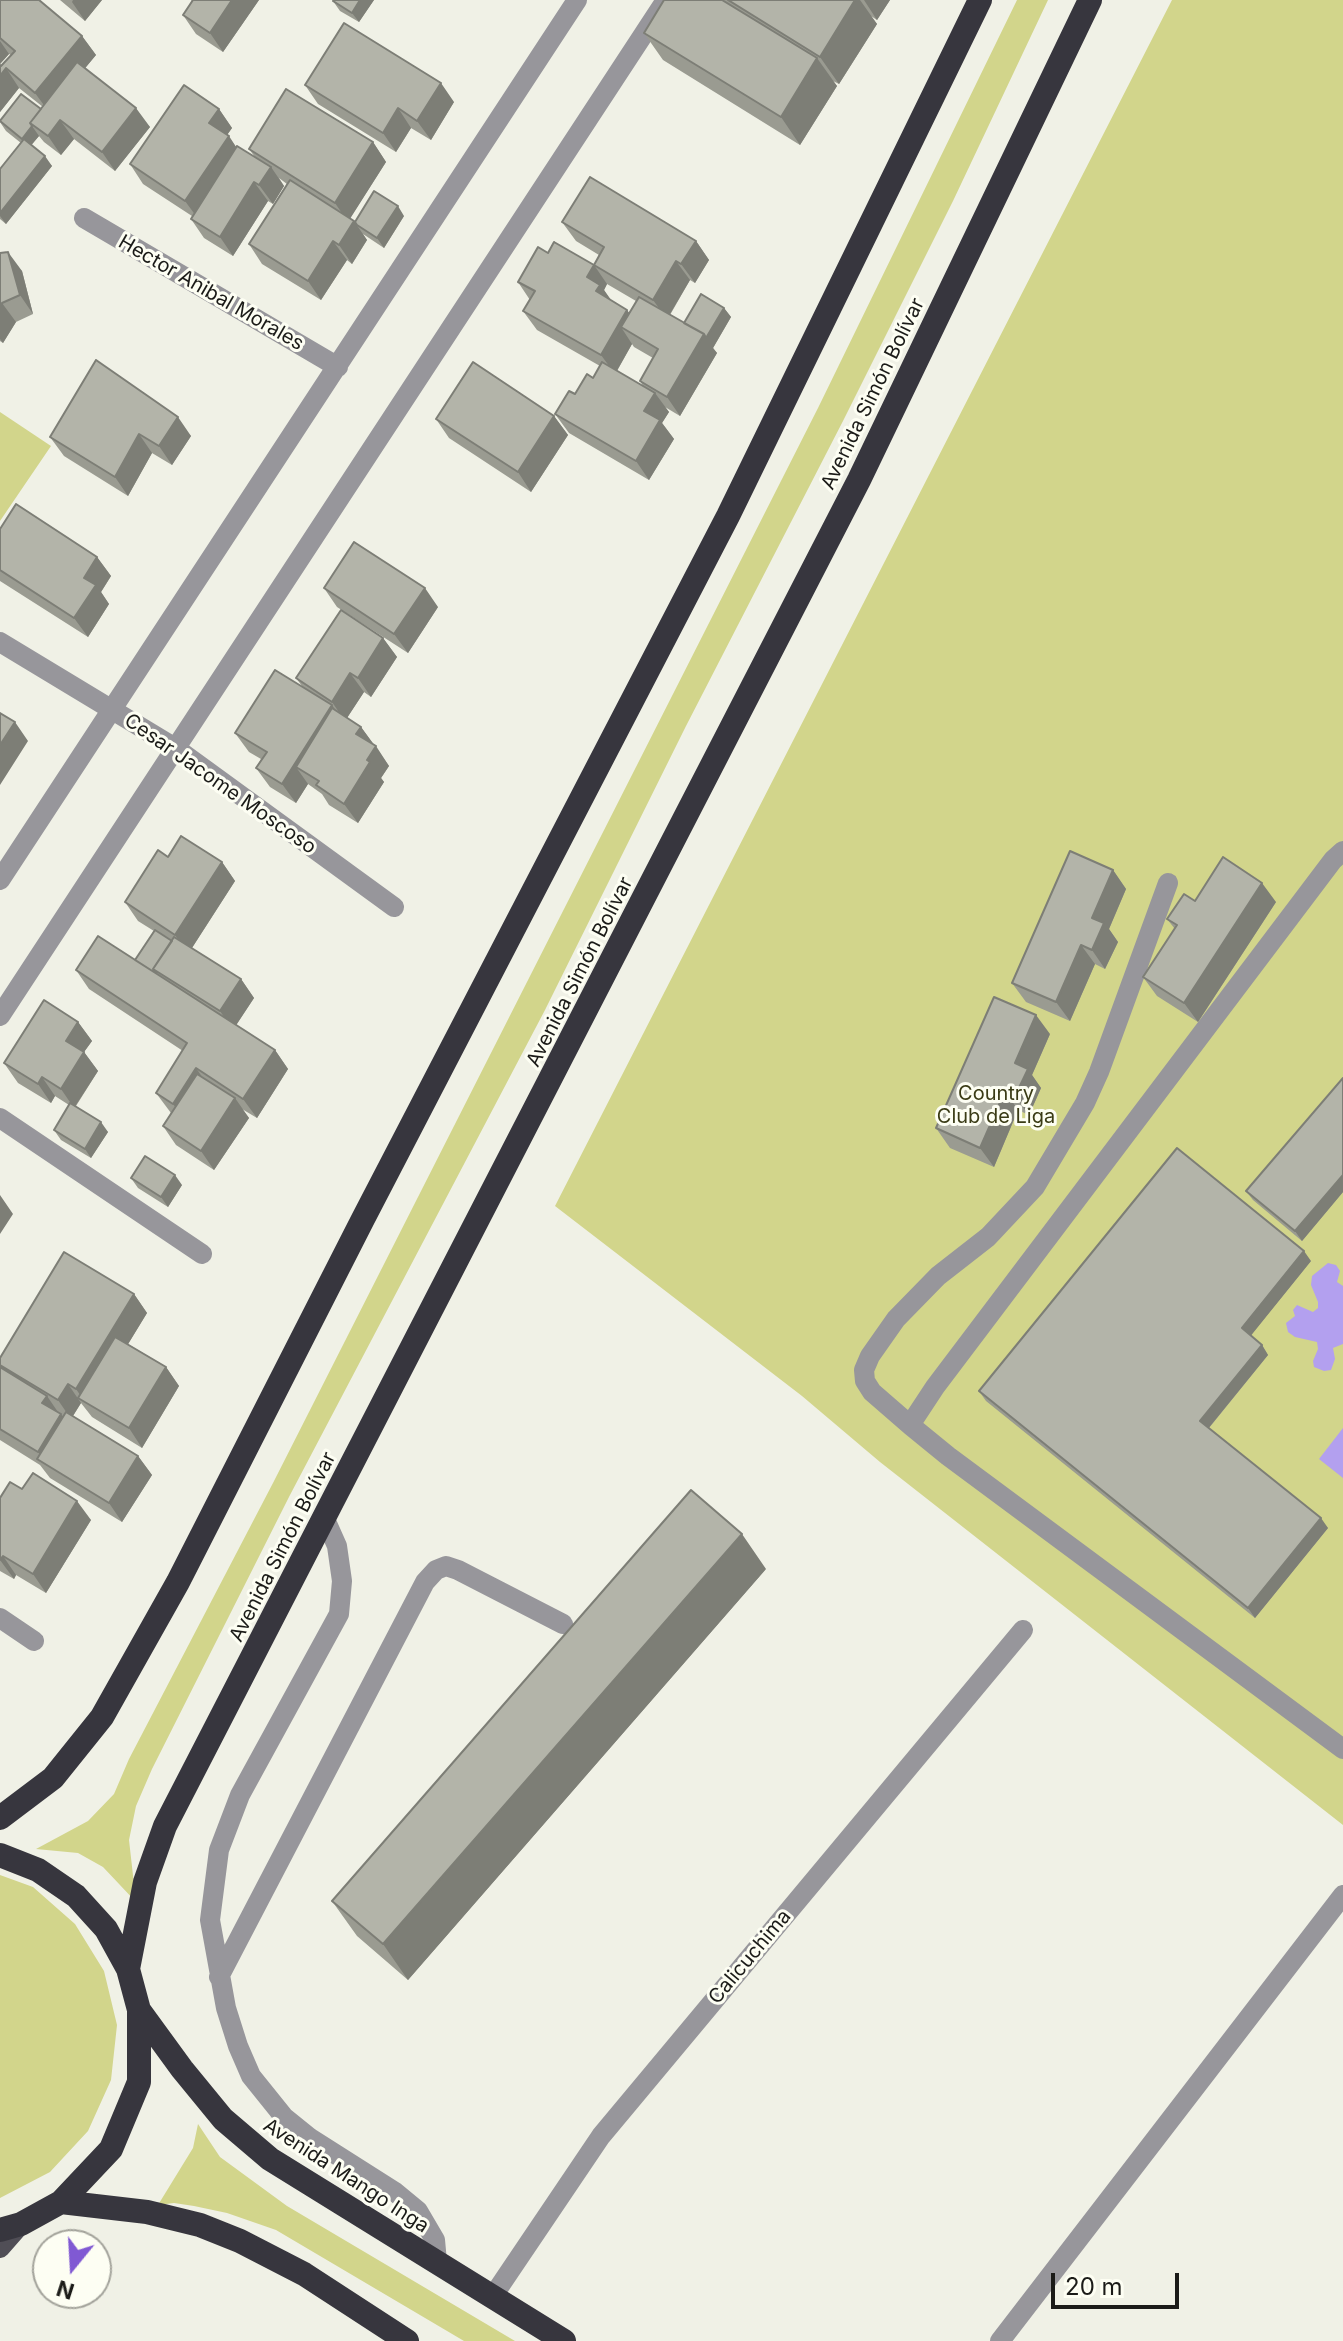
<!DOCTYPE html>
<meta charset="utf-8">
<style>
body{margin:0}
#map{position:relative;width:1343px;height:2341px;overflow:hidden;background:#f0f1e6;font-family:Inter,sans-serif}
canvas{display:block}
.north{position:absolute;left:32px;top:2229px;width:80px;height:80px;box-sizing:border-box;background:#fdfef3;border:2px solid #a3a39b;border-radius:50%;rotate:198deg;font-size:22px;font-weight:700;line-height:32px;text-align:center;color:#1b1b18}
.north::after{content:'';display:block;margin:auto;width:28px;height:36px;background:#8059d3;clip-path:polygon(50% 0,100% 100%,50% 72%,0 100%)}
.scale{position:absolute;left:1051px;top:2273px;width:128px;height:36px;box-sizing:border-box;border:4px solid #1b1b18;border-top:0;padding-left:10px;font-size:24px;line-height:28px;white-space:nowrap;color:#1b1b18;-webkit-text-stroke:6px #fdfef3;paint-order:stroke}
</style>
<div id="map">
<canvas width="1343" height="2341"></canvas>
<div class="north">N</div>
<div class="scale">20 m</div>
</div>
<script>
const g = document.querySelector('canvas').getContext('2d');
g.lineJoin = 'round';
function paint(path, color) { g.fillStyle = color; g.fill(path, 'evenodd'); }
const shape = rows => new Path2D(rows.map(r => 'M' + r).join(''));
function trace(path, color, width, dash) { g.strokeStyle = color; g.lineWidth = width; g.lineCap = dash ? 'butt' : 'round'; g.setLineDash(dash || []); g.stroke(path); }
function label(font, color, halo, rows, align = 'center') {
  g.font = font + ' Inter,sans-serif'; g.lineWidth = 6; g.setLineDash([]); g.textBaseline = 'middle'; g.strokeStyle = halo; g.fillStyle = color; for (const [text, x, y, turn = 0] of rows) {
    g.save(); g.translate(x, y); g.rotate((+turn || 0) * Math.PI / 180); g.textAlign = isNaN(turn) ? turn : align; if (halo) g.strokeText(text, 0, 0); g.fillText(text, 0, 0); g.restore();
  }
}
const green = shape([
 [1017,0,1048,0,953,201,843,421,686,726,545,1010,290,1495,152,1769,136,1806,129,1840,136,1902,103,1867,78,1853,36,1849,88,1821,114,1794,129,1759,273,1483,818,408],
 [1172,0,1343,0,1343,1825,880,1462,802,1396,555,1206],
 [0,412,51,446,0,521],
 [0,1875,33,1887,75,1924,104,1971,117,2025,111,2080,88,2131,50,2172,0,2198],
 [198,2124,220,2157,287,2206,515,2341,464,2341,276,2230,227,2213,194,2206,174,2203,158,2205,193,2148]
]);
const water = shape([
 [1328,1263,1336,1265,1340,1271,1337,1282,1343,1286,1343,1344,1333,1348,1335,1359,1331,1370,1324,1371,1314,1367,1313,1361,1318,1349,1317,1342,1295,1337,1288,1332,1286,1323,1295,1316,1293,1310,1297,1305,1313,1312,1318,1308,1318,1302,1311,1285,1312,1276],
 [1343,1428,1343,1478,1319,1459]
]);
const minor = shape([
 [84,218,338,367],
 [0,642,177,749,394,907],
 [1343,851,1333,860,935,1387,910,1425,948,1456,1343,1749],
 [0,880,577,0],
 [0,1016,666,0],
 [0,1118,202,1254],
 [910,1425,872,1392,865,1381,864,1370,870,1356,896,1319,938,1276,988,1237,1035,1187,1085,1103,1099,1072,1168,883],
 [325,1519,337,1546,342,1581,339,1614,240,1795,219,1850,210,1920,226,2008,238,2046,251,2076,284,2117,310,2138,395,2192,418,2211,435,2240,437,2262],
 [0,1618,34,1641],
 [219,1977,425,1582,436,1570,446,1566,458,1570,563,1624],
 [493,2296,601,2136,1023,1630],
 [1000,2341,1343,1895]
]);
const major = shape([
 [0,2248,21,2224]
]);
const highway = shape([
 [0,1818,53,1778,102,1717,178,1582,363,1219,728,516,980,0],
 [0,1855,38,1870,76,1896,106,1929,128,1969,139,2010,139,2082,111,2149,61,2202,21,2224,0,2230],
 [128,1969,145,1882,165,1826,859,480,1090,0],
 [139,2010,182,2069,223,2119,270,2159,564,2341],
 [61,2202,147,2212,200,2225,240,2241,304,2274,407,2341]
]);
const wall = shape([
 [0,0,82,36,96,55,85,68,150,127,115,171,74,139,61,155,44,142,39,136,31,145,52,166,6,224,0,219,0,169,21,143,6,131,0,122,41,109,43,107,19,88,0,112,0,65,1,66,11,55,9,54,0,64],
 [60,0,102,0,85,21],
 [191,0,259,0,223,52,196,34,183,15,192,1],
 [374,0,359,22,340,11,333,1],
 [664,0,890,0,877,20,871,16,877,24,839,84,833,81,837,86,800,145,663,60,644,33],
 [305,85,454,102,431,140,411,128,396,152,318,104],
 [219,109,232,128,227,135,236,147,255,157,249,149,373,142,386,162,350,218,355,222,404,216,384,248,363,234,367,240,352,264,347,260,321,300,262,264,249,244,287,184,279,178,284,186,273,204,268,201,233,256,204,238,191,219,192,216,143,184,130,164],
 [562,222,696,241,709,260,695,283,690,280,670,315,684,323,724,308,731,317,713,348,717,353,680,416,665,407,669,412,662,423,674,439,649,480,569,433,555,414,593,378,600,366,537,330,523,311,530,300,518,282,548,253,594,265,607,284,604,290,610,300,627,310,629,313,636,301,607,284,594,265,599,255,576,241],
 [632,344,634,347,653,358,640,381,643,386,617,371],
 [0,253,22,271,33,314,16,322,3,343,0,341],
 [96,360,191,436,172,465,152,453,128,496,64,456,50,437],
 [554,416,568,435,531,492,449,438,436,419],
 [0,529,97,557,111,576,101,592,109,604,88,637,0,581],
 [324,588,438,607,408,653,337,607],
 [383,638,397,657,371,697,364,692,347,718,361,727,389,766,381,778,384,782,358,823,329,805,322,794,308,784,296,803,270,787,256,768,261,759,249,752,235,733,302,686,296,678],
 [222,862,235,881,192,948,241,979,254,998,236,1025,275,1050,288,1069,257,1118,242,1109,249,1118,214,1170,176,1145,163,1126,171,1113,156,1093,183,1051,89,989,76,970,135,960,154,931,138,921,125,902],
 [1113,870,1126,889,1109,929,1118,942,1105,969,1095,964,1070,1021,1026,1002,1012,983],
 [1195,901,1276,902,1198,1022,1157,996,1143,977,1175,929,1167,919],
 [78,1022,92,1041,84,1052,98,1071,76,1106,108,1132,91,1158,61,1140,54,1130,69,1105,55,1096,51,1103,18,1083,4,1063],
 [1050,1034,1032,1075,1041,1088,1029,1115,1018,1110,994,1167,950,1148,936,1128],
 [1343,1078,1343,1192,1302,1241,1253,1200,1246,1191],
 [131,1178,182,1185,168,1207,138,1188],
 [1311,1261,1250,1336,1262,1345,1268,1355,1209,1428,1328,1528,1255,1618,986,1401,979,1391],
 [134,1294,147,1313,128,1344,166,1367,179,1386,142,1448,92,1417,81,1403,73,1416,138,1456,152,1475,122,1522,50,1478,40,1465,0,1440,0,1358],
 [22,1489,91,1520,46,1593,16,1575,14,1579,0,1571,0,1498],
 [766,1569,408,1980,357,1936,332,1901]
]);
const shadedWall = shape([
 [73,0,102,0,85,21,72,2],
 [232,0,259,0,223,52,210,33],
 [360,0,374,0,359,22,352,13],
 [855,0,860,0,877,24,839,84,820,57],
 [864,0,890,0,877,20],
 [82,36,96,55,49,112,35,93],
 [0,41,9,54,0,64],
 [817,58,837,86,800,145,781,117],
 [6,68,19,88,0,112,0,76],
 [441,83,454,102,431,140,417,121],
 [136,108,150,127,115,171,102,152],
 [398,108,411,128,396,152,383,133],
 [219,109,232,128,222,142,209,123],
 [60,120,74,139,61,155,48,136],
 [32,126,39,136,29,148,22,139],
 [229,136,242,156,199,220,185,201],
 [373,142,386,162,348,222,335,203],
 [45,156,52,166,6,224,0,216,0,213],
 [271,167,284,186,273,204,259,185],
 [254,182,268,201,233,256,220,237],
 [398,206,404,216,384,248,377,238],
 [354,221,367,240,352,264,339,245],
 [333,241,347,260,321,300,308,281],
 [696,241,709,260,695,283,681,264],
 [8,252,22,271,33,314,20,295],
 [676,261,690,280,667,319,653,300],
 [594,265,607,284,604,290,614,304,596,291,587,277],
 [2,303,16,322,3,343,0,339,0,306],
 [724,308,731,317,713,348,717,353,680,416,667,397,704,334],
 [627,310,641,329,621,327,632,344,615,374,601,355],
 [655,393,669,412,662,423,674,439,649,480,636,461,644,411],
 [554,416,568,435,531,492,518,472],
 [178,417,191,436,172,465,159,446],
 [139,434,152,453,128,496,115,477],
 [97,557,111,576,101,592,109,604,88,637,74,618,84,578],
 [425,588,438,607,408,653,394,634],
 [383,638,397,657,371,697,358,678],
 [350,673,364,692,345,721,332,702],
 [332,705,345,724,296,767,308,784,296,803,282,784],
 [15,722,28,741,0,785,0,745],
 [361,727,375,746,356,734],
 [376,746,389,766,381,778,384,782,358,823,344,804,367,760],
 [222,862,235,881,188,954,175,935],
 [1113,870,1126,889,1109,929,1118,942,1105,969,1092,950,1092,918],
 [1262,883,1276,902,1198,1022,1184,1003],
 [1081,945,1095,964,1070,1021,1056,1002],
 [241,979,254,998,233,1030,220,1011],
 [1036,1015,1050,1034,1032,1075,1041,1088,1029,1115,1015,1096,1015,1063],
 [78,1022,92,1041,84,1052,98,1071,74,1108,61,1089,66,1041],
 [275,1050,288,1069,257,1118,243,1099],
 [196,1068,209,1087,187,1123,173,1104],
 [42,1077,55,1096,51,1103,38,1084],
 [1005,1091,1018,1110,994,1167,980,1148],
 [235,1098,249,1118,214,1170,201,1151],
 [101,1122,108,1132,91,1158,85,1149],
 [175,1175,182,1185,168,1207,161,1197],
 [1343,1175,1343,1192,1302,1241,1295,1231],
 [0,1195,13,1214,0,1234],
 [1304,1251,1311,1261,1249,1338,1242,1328],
 [134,1294,147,1313,91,1405,85,1402,76,1389],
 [1262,1345,1268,1355,1207,1430,1200,1421],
 [166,1367,179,1386,142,1448,129,1428],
 [68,1384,81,1403,71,1419,58,1400],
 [47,1396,60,1415,42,1403],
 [61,1414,75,1433,48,1466,38,1452],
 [138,1456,152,1475,122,1522,109,1503],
 [77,1501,91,1520,46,1593,33,1574],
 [1321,1518,1328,1528,1255,1618,1248,1608],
 [742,1534,766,1569,408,1980,383,1944],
 [3,1556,16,1575,14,1579,0,1560]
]);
const building = shape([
 [0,0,39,0,82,36,35,93,6,68,0,76,0,65,1,66,15,51,0,38,0,0],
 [193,0,232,0,210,33,183,15,193,0],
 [334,0,360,0,352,13,333,1,334,0],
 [664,0,722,0,817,58,781,117,644,33,664,0],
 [728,0,855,0,820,57,728,0],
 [344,23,441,83,417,121,398,108,383,133,305,85,344,23],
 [77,62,136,108,102,152,60,120,48,136,30,123,77,62],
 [184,85,219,109,209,123,229,136,185,201,130,164,184,85],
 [286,89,373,142,335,203,249,149,286,89],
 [21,94,41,109,30,123,32,126,22,139,0,121,21,94],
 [24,139,45,156,0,213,0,169,24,139],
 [237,146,271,167,259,185,254,182,220,237,191,219,237,146],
 [590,177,696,241,681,264,676,261,653,300,594,265,604,247,562,222,590,177],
 [290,180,354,221,339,245,333,241,308,281,249,244,290,180],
 [374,191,398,206,377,238,357,225,355,222,374,191],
 [554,242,594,265,587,277,600,285,596,291,627,310,601,355,523,311,535,291,518,282,538,247,548,253,554,242],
 [8,252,20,295,2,303,0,306,0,253,8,252],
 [701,294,724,308,706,338,704,334,684,323,701,294],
 [639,297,704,334,667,397,640,381,658,349,621,327,639,297],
 [96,360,178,417,159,446,139,434,115,477,50,437,96,360],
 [473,362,554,416,518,472,436,419,473,362],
 [602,362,655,393,644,411,660,420,636,461,555,414,569,391,575,394,587,374,593,378,602,362],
 [16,504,97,557,84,578,96,585,74,618,0,570,0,529,16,504],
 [354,542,425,588,394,634,324,588,354,542],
 [341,610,383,638,358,678,350,673,332,702,296,678,341,610],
 [275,670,332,705,282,784,256,768,267,752,235,733,275,670],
 [332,708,361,727,356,734,376,746,367,760,370,762,344,804,316,785,319,781,296,767,332,708],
 [0,713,15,722,0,745,0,713],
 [181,836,222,862,175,935,125,902,158,850,168,857,181,836],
 [1070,851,1113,870,1092,918,1104,923,1092,950,1081,945,1056,1002,1012,983,1070,851],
 [1223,857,1262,883,1184,1003,1143,977,1177,925,1167,919,1184,894,1195,901,1223,857],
 [155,930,172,941,153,969,157,974,135,960,155,930],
 [98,936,275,1050,243,1099,196,1068,173,1104,156,1093,187,1043,76,970,98,936],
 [174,937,241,979,220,1011,153,969,174,937],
 [994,997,1036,1015,1015,1063,1028,1069,1015,1096,1005,1091,980,1148,936,1128,994,997],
 [44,1000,78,1022,66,1041,84,1052,61,1089,42,1077,38,1084,4,1063,44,1000],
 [197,1074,235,1098,201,1151,163,1126,197,1074],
 [1343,1078,1343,1175,1295,1231,1246,1191,1343,1078],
 [70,1103,101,1122,85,1149,54,1130,70,1103],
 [1177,1148,1304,1251,1242,1328,1262,1345,1200,1421,1321,1518,1248,1608,979,1391,1177,1148],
 [145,1156,175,1175,161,1197,131,1178,145,1156],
 [64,1252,134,1294,76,1389,68,1384,58,1400,0,1365,0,1358,64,1252],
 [115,1337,166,1367,129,1428,78,1398,115,1337],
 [0,1367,47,1396,42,1403,61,1414,38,1452,0,1429,0,1367],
 [66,1412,138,1456,109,1503,37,1459,66,1412],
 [33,1473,77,1501,33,1574,3,1556,0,1560,0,1498,10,1482,22,1489,33,1473],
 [691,1490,742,1534,383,1944,332,1901,691,1490]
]);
const streetNames = [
 ["Hector Anibal Morales",211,293,30],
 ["Avenida Simón Bolívar",873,394,-64],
 ["Cesar Jacome Moscoso",220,784,35],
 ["Avenida Simón Bolívar",580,972,-63],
 ["Avenida Simón Bolívar",283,1547,-63],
 ["Calicuchima",750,1957,-50],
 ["Avenida Mango Inga",346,2176,33]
];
const parkNames = [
 ["Country",996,1094],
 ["Club de Liga",996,1117]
];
paint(green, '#d2d58b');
paint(water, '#b3a0ef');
trace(minor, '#97969b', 20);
trace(major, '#504e56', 20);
trace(highway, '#37363e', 24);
paint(wall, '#9a9b91');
paint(shadedWall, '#7d7e76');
paint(building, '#b3b4a9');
trace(building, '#7d7e76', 2);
label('20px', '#1b1b18', '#fdfef3', streetNames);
label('20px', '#3a3b15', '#fdfef3', parkNames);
</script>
